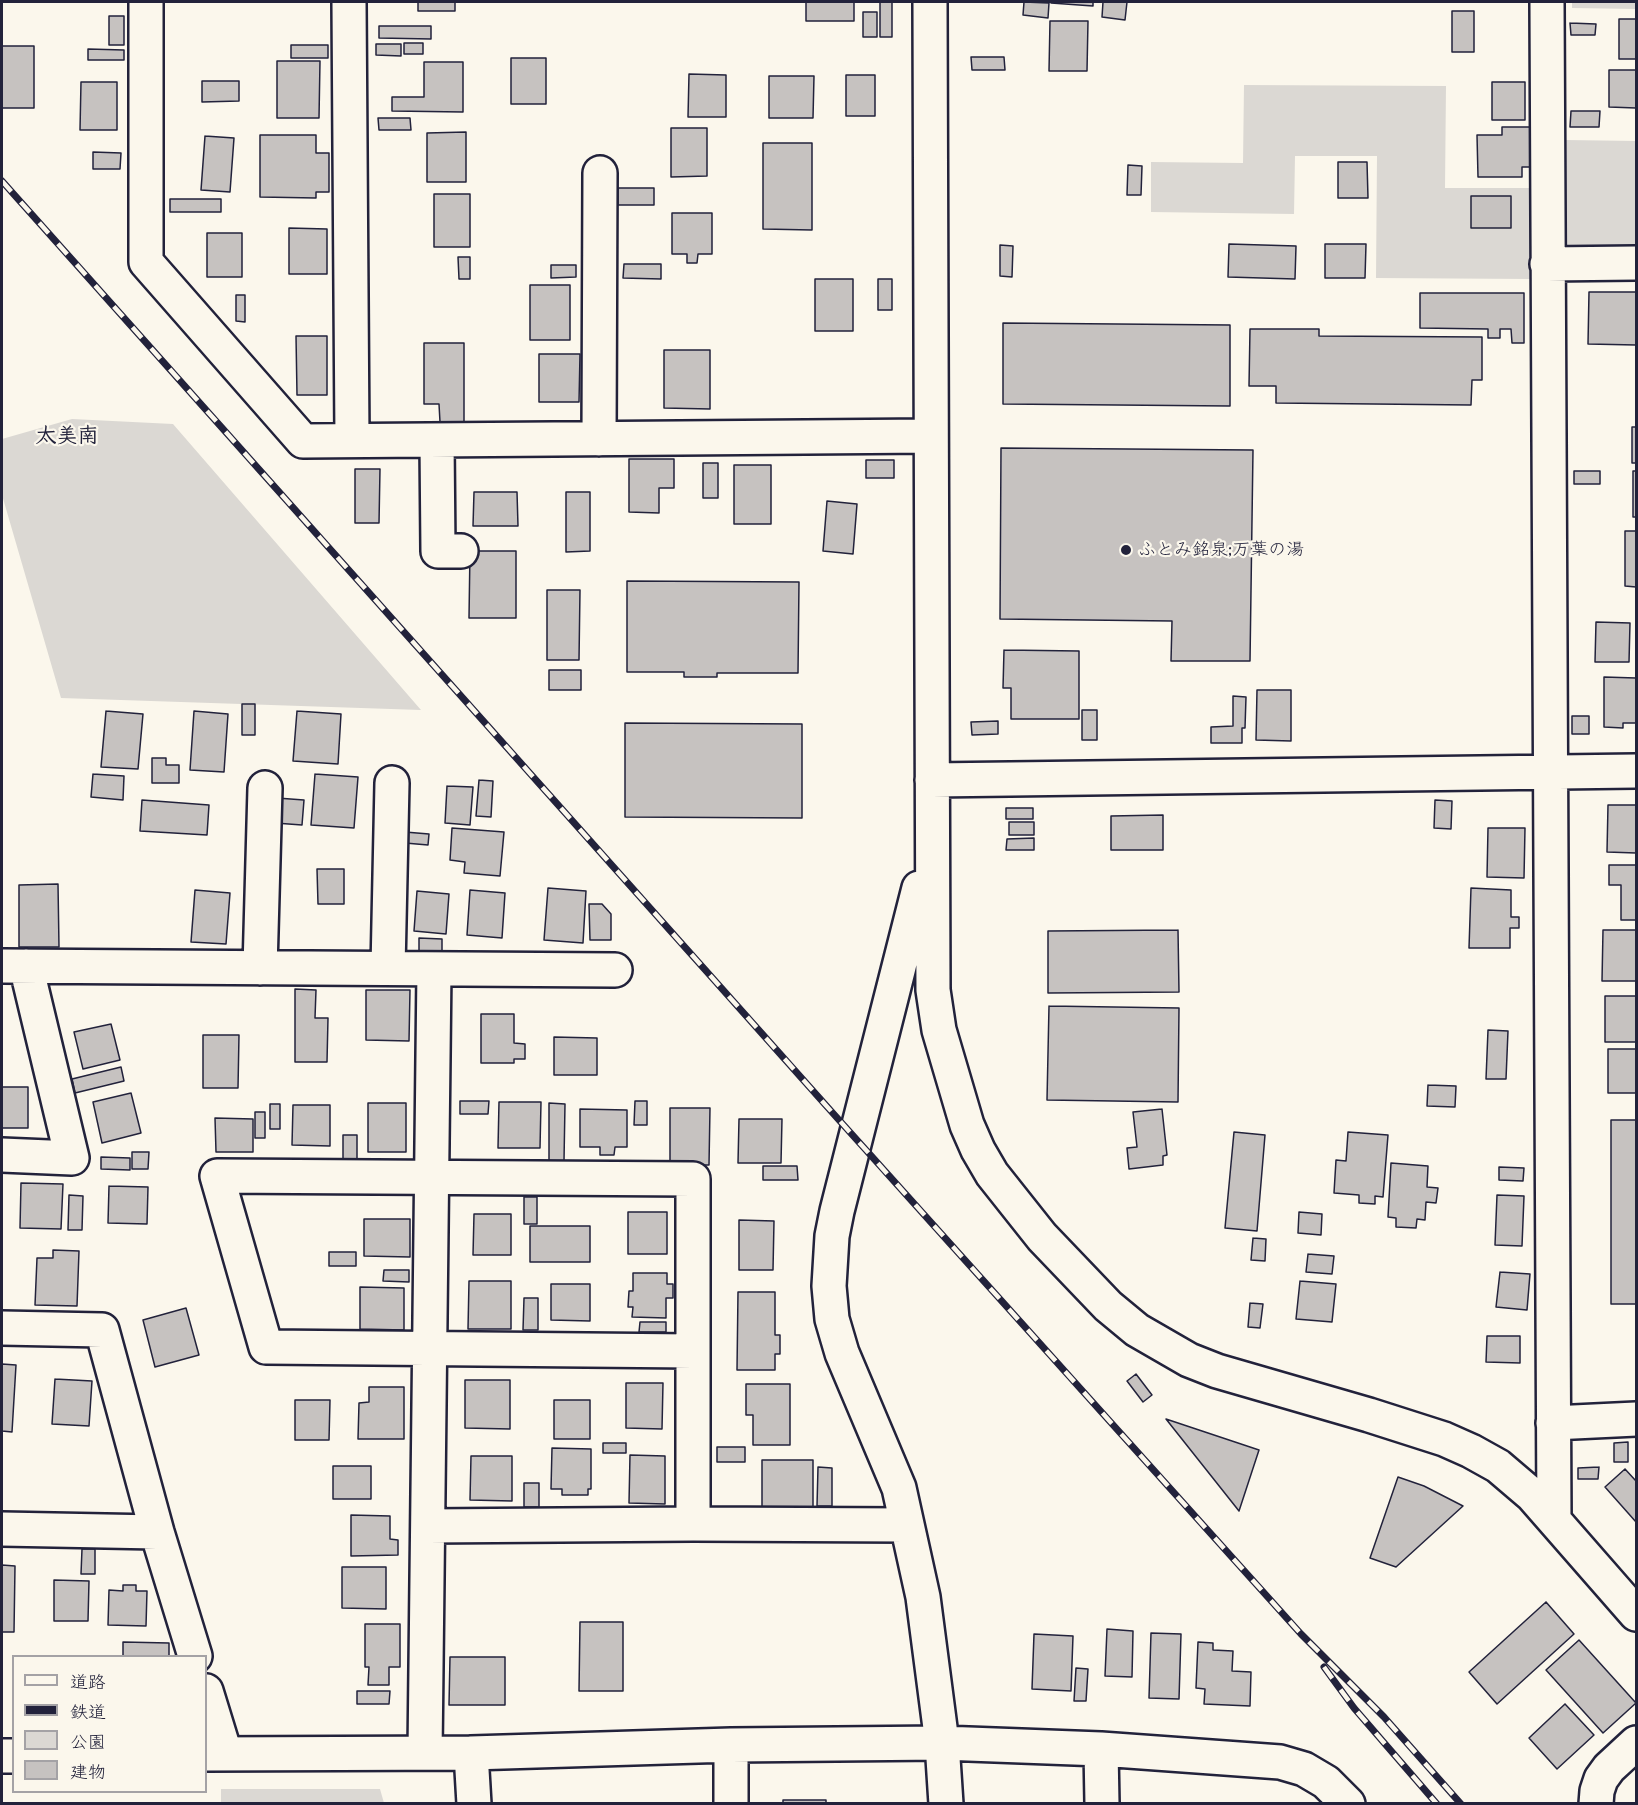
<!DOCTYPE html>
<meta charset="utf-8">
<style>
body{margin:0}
#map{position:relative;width:1638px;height:1805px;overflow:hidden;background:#fbf7ec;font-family:"Patrick Hand","Klee One",sans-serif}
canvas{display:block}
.frame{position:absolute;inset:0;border:3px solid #22223b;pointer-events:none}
.legend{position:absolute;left:12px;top:1655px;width:195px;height:138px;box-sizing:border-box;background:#fbf7ec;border:2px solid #a4a2a5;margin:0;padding:8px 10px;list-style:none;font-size:18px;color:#22223b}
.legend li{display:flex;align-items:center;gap:12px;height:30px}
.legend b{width:30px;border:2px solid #a4a2a5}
</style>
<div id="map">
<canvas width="1638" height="1805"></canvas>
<div class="frame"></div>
<ul class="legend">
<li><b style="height:8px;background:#fbf7ec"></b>道路</li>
<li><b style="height:8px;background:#22223b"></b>鉄道</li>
<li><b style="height:16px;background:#dbd8d3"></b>公園</li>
<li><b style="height:16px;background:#c6c2c0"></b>建物</li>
</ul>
</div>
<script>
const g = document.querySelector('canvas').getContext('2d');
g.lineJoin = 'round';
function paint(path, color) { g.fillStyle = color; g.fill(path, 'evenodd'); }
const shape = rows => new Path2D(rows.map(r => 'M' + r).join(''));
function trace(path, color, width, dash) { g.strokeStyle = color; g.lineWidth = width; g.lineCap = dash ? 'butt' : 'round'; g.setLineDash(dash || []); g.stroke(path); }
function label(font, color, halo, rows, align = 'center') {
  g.font = font + ' "Patrick Hand","Klee One",sans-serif'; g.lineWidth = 4.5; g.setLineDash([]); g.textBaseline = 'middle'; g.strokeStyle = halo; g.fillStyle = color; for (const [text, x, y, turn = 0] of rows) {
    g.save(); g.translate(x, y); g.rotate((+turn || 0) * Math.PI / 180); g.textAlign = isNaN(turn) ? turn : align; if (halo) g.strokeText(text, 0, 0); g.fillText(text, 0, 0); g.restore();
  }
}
const green = shape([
 [1572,2,1636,2,1636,9,1572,8],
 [1244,85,1446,86,1445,188,1531,188,1530,279,1376,278,1377,156,1295,156,1294,214,1151,212,1151,162,1243,163],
 [1565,140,1636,141,1636,253,1563,252],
 [72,419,173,424,421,710,61,698,2,495,2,439],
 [221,1789,380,1789,384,1803,221,1803]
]);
const building = shape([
 [418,2,455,2,455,11,418,11,418,2],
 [806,2,854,2,854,21,806,21,806,2],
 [880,2,892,2,892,37,880,37,880,2],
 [1024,2,1049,3,1048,18,1023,15,1024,2],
 [1051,2,1093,2,1093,6,1051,3,1051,2],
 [1103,2,1127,2,1125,20,1102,17,1103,2],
 [1452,11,1474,11,1474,52,1452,52,1452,11],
 [863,12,877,12,877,37,863,37,863,12],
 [109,16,124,16,124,45,109,45,109,16],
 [1619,19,1636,19,1636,59,1619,59,1619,19],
 [1050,21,1088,21,1087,71,1049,71,1050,21],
 [1570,23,1596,24,1595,35,1571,35,1570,23],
 [379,26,431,26,431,39,379,38,379,26],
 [404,43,423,43,423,54,404,54,404,43],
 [376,44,401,44,401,56,376,55,376,44],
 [291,45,328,45,328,58,291,58,291,45],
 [2,46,34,46,34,108,2,108,2,46],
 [88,49,124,50,124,60,88,60,88,49],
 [971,57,1004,57,1005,70,972,70,971,57],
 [511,58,546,58,546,104,511,104,511,58],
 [277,61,320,61,319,118,277,118,277,61],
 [424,62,463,62,463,112,392,111,392,97,424,97,424,62],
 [1609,70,1636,70,1636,108,1609,107,1609,70],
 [689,74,726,75,726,117,688,117,689,74],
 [846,75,875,75,875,116,846,116,846,75],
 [769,76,814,76,813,118,769,118,769,76],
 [202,81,239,81,239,101,202,102,202,81],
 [81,82,117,82,117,130,80,130,81,82],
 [1492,82,1525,82,1525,120,1492,120,1492,82],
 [1571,111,1600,111,1599,127,1570,127,1571,111],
 [378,118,410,118,411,130,379,130,378,118],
 [1502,127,1532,127,1532,167,1522,167,1522,177,1478,177,1477,135,1502,135,1502,127],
 [671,128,707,128,707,176,671,177,671,128],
 [466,132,466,182,427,182,427,133,466,132],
 [260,135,316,135,316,153,329,153,329,192,316,192,316,198,260,197,260,135],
 [205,136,234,138,230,192,201,190,205,136],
 [763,143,812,143,812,230,763,229,763,143],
 [93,152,121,153,120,169,93,169,93,152],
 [1338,162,1367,162,1368,198,1338,198,1338,162],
 [1128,165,1142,166,1141,195,1127,195,1128,165],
 [618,188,654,188,654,205,618,205,618,188],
 [434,194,470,194,470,247,434,247,434,194],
 [1471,196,1511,196,1511,228,1471,228,1471,196],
 [170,199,221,199,221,212,170,212,170,199],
 [672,213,712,213,712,254,698,254,697,263,687,263,687,254,672,254,672,213],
 [289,228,327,229,327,274,289,274,289,228],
 [207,233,242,233,242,277,207,277,207,233],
 [1229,244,1296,246,1295,279,1228,277,1229,244],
 [1325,244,1366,244,1365,278,1325,278,1325,244],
 [1000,245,1013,246,1012,277,1000,276,1000,245],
 [458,257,470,257,470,279,459,279,458,257],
 [624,264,661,264,661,279,623,278,624,264],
 [551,265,576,265,576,277,551,278,551,265],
 [815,279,853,279,853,331,815,331,815,279],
 [878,279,892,279,892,310,878,310,878,279],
 [530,285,570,285,570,340,530,340,530,285],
 [1589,292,1636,292,1636,345,1588,344,1589,292],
 [1420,293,1524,293,1524,343,1512,343,1511,329,1500,329,1500,338,1488,338,1488,329,1420,328,1420,293],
 [236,295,245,295,245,322,236,321,236,295],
 [1003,323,1230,325,1230,406,1003,404,1003,323],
 [1250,329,1319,329,1319,336,1482,337,1482,380,1472,380,1471,405,1276,403,1276,386,1249,386,1250,329],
 [296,336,327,336,327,395,297,395,296,336],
 [424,343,464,343,464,422,440,422,439,404,424,404,424,343],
 [664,350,710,350,710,409,664,408,664,350],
 [539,354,580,354,579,402,539,402,539,354],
 [1632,427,1636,427,1636,463,1632,463,1632,427],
 [1001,448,1253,450,1250,661,1171,661,1172,621,1000,619,1001,448],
 [629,459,674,459,674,488,659,488,659,513,629,512,629,459],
 [866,460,894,460,894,478,866,478,866,460],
 [703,463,718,463,718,498,703,498,703,463],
 [734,465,771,465,771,524,734,524,734,465],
 [355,469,380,469,379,523,355,523,355,469],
 [1574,471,1600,471,1600,484,1574,484,1574,471],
 [1633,471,1636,471,1636,517,1633,517,1633,471],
 [474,492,517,492,518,526,473,526,474,492],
 [566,492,590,492,590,551,566,552,566,492],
 [827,501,857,504,853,554,823,551,827,501],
 [1625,531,1636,531,1636,587,1625,586,1625,531],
 [470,551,516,551,516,618,469,618,470,551],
 [627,581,799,582,798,673,717,673,717,677,684,677,684,672,627,672,627,581],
 [547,590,580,590,579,660,547,660,547,590],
 [1596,622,1630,623,1629,662,1595,662,1596,622],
 [1004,650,1079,651,1079,719,1011,719,1011,688,1003,688,1004,650],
 [549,670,581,670,581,690,549,690,549,670],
 [1604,677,1636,678,1636,723,1623,723,1623,728,1604,727,1604,677],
 [1257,690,1291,690,1291,741,1256,740,1257,690],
 [1233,696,1246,697,1245,728,1242,728,1242,743,1211,743,1211,727,1233,726,1233,696],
 [242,704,255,704,255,735,242,735,242,704],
 [1082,710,1097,710,1097,740,1082,740,1082,710],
 [106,711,143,714,138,769,101,767,106,711],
 [194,711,228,714,224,772,190,770,194,711],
 [297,711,341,714,338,764,293,761,297,711],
 [1572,716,1589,716,1589,734,1572,734,1572,716],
 [998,721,998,734,972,735,971,722,998,721],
 [625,723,802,724,802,818,625,817,625,723],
 [152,758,166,758,166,765,179,765,179,783,152,783,152,758],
 [93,774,124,776,123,800,91,797,93,774],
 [315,774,358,777,354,828,311,825,315,774],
 [479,780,493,781,491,817,476,816,479,780],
 [447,786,473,787,470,825,445,823,447,786],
 [277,798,304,800,302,825,275,823,277,798],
 [142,800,209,805,207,835,140,831,142,800],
 [1435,800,1452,801,1451,829,1434,828,1435,800],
 [1608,805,1636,805,1636,853,1607,852,1608,805],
 [1006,808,1033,808,1033,819,1006,819,1006,808],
 [1163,815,1163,850,1111,850,1111,816,1163,815],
 [1009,822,1034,822,1034,835,1009,835,1009,822],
 [452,828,504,832,500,876,464,873,465,862,450,860,452,828],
 [1488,828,1525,828,1524,878,1487,877,1488,828],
 [405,832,429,834,428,845,405,843,405,832],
 [1034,838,1034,850,1006,850,1007,839,1034,838],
 [1609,865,1636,865,1636,920,1621,920,1621,885,1609,885,1609,865],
 [317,869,344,869,344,904,318,904,317,869],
 [58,884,59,947,19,947,19,885,58,884],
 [548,888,586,891,583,943,544,940,548,888],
 [1471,888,1511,890,1511,917,1519,917,1519,928,1510,928,1510,948,1469,948,1471,888],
 [195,890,230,893,226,944,191,942,195,890],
 [470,890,505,893,502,938,467,935,470,890],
 [417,891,449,894,446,934,414,931,417,891],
 [589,904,602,904,611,914,611,940,590,940,589,904],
 [1178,930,1179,992,1048,993,1048,931,1178,930],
 [1603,930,1636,930,1636,981,1602,981,1603,930],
 [419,938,442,939,442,953,419,952,419,938],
 [295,989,316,990,315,1018,328,1018,327,1062,295,1062,295,989],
 [366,990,410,990,409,1041,366,1040,366,990],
 [1605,996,1636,996,1636,1042,1605,1042,1605,996],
 [1049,1006,1179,1008,1178,1102,1047,1100,1049,1006],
 [481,1014,514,1014,514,1043,525,1044,525,1059,514,1059,514,1063,481,1063,481,1014],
 [111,1024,120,1060,83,1069,74,1032,111,1024],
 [1488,1030,1508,1031,1506,1079,1486,1079,1488,1030],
 [203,1035,239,1035,238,1088,203,1088,203,1035],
 [554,1037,597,1038,597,1075,554,1075,554,1037],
 [1608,1049,1636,1049,1636,1093,1608,1093,1608,1049],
 [121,1067,124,1081,75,1093,72,1079,121,1067],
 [1428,1085,1456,1086,1455,1107,1427,1106,1428,1085],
 [2,1087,28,1087,28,1128,2,1128,2,1087],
 [131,1093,141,1133,102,1143,93,1102,131,1093],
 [460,1101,489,1101,488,1114,460,1114,460,1101],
 [635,1101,647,1101,647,1125,634,1125,635,1101],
 [499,1102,541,1102,540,1148,498,1148,499,1102],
 [368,1103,406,1103,406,1152,368,1152,368,1103],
 [549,1103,565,1104,564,1161,549,1161,549,1103],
 [270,1104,280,1104,280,1129,270,1129,270,1104],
 [293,1105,330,1105,330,1146,292,1145,293,1105],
 [670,1108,710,1108,709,1165,670,1165,670,1108],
 [580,1109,627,1110,627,1147,615,1147,614,1155,600,1155,600,1147,580,1147,580,1109],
 [1162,1109,1167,1155,1163,1156,1163,1165,1129,1169,1127,1148,1137,1147,1133,1112,1162,1109],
 [255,1112,265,1112,265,1138,255,1138,255,1112],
 [215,1118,253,1119,253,1152,216,1152,215,1118],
 [739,1119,782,1119,781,1163,738,1163,739,1119],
 [1611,1120,1636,1120,1636,1323,1636,1304,1611,1304,1611,1120],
 [1234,1132,1265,1135,1257,1231,1225,1228,1234,1132],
 [1348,1132,1388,1135,1383,1197,1375,1196,1375,1204,1359,1203,1359,1195,1334,1193,1336,1160,1346,1161,1348,1132],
 [343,1135,357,1135,357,1159,343,1160,343,1135],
 [132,1152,149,1152,148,1169,132,1169,132,1152],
 [101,1157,130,1158,130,1170,101,1169,101,1157],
 [1391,1163,1428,1166,1427,1187,1438,1188,1436,1203,1426,1202,1425,1220,1417,1219,1416,1228,1396,1227,1396,1218,1388,1217,1391,1163],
 [763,1166,797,1166,798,1180,763,1180,763,1166],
 [1499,1167,1524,1168,1523,1181,1499,1180,1499,1167],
 [21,1183,63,1184,61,1229,20,1228,21,1183],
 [109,1186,148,1187,147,1224,108,1223,109,1186],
 [69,1195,83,1196,82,1230,68,1230,69,1195],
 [1497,1195,1524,1196,1522,1246,1495,1245,1497,1195],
 [524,1197,537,1197,537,1224,524,1224,524,1197],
 [628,1212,667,1212,667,1254,628,1254,628,1212],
 [1299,1212,1322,1214,1321,1235,1298,1233,1299,1212],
 [474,1214,511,1214,511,1255,473,1255,474,1214],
 [364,1219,410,1219,410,1257,364,1256,364,1219],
 [739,1220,774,1221,773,1270,739,1270,739,1220],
 [530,1226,590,1226,590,1262,530,1262,530,1226],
 [1253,1238,1266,1239,1265,1261,1251,1260,1253,1238],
 [53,1250,79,1251,77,1306,35,1305,37,1258,53,1258,53,1250],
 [329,1252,356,1252,356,1266,329,1266,329,1252],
 [1308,1254,1334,1256,1332,1274,1306,1272,1308,1254],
 [384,1270,409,1270,409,1282,383,1281,384,1270],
 [1500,1272,1530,1274,1527,1310,1496,1307,1500,1272],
 [633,1273,667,1273,667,1284,673,1284,673,1298,666,1298,666,1318,632,1317,633,1307,628,1307,629,1291,633,1291,633,1273],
 [469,1281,511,1281,511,1329,468,1329,469,1281],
 [1300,1281,1336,1284,1332,1322,1296,1319,1300,1281],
 [551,1284,590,1284,590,1321,551,1320,551,1284],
 [360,1287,404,1288,404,1330,360,1329,360,1287],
 [738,1292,775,1292,775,1335,780,1335,780,1354,775,1354,775,1370,737,1370,738,1292],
 [524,1298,538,1298,538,1330,523,1330,524,1298],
 [1250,1303,1263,1304,1260,1328,1248,1327,1250,1303],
 [186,1308,199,1355,155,1367,143,1320,186,1308],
 [640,1322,666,1322,666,1332,639,1332,640,1322],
 [1487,1336,1520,1336,1520,1363,1486,1362,1487,1336],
 [2,1364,16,1365,12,1432,2,1431,2,1364],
 [1136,1374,1152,1395,1143,1402,1127,1381,1136,1374],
 [55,1379,92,1381,89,1426,52,1424,55,1379],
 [465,1380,510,1380,510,1429,465,1428,465,1380],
 [626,1383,663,1383,662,1429,626,1428,626,1383],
 [746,1384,790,1384,790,1445,753,1445,753,1415,746,1415,746,1384],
 [369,1387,404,1387,404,1439,358,1439,359,1403,369,1402,369,1387],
 [295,1400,330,1400,329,1440,295,1440,295,1400],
 [554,1400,590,1400,590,1439,554,1439,554,1400],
 [1166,1419,1259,1450,1239,1511,1166,1419],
 [1628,1442,1628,1462,1614,1462,1614,1443,1628,1442],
 [603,1443,626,1443,626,1453,603,1453,603,1443],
 [717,1447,745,1447,745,1462,717,1462,717,1447],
 [552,1448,591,1449,591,1489,588,1489,588,1495,562,1495,562,1489,551,1489,552,1448],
 [630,1455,665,1456,665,1504,629,1503,630,1455],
 [471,1456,512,1456,512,1501,470,1500,471,1456],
 [762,1460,813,1460,813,1509,762,1509,762,1460],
 [333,1466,371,1466,371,1499,333,1499,333,1466],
 [818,1467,832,1468,832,1506,817,1506,818,1467],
 [1599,1467,1598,1479,1578,1479,1578,1468,1599,1467],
 [1625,1469,1636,1481,1636,1522,1605,1487,1625,1469],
 [1398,1477,1424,1486,1463,1506,1396,1567,1370,1558,1398,1477],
 [524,1483,539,1483,539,1507,524,1507,524,1483],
 [351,1515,390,1516,390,1539,398,1540,398,1555,351,1556,351,1515],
 [82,1549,95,1549,95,1574,81,1574,82,1549],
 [2,1565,15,1566,14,1632,2,1632,2,1565],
 [342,1567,386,1567,386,1609,342,1608,342,1567],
 [54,1580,89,1581,88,1621,54,1621,54,1580],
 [123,1585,136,1585,136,1591,147,1591,146,1626,108,1625,109,1590,123,1591,123,1585],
 [1546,1602,1574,1634,1497,1704,1469,1672,1546,1602],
 [580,1622,623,1622,623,1691,579,1691,580,1622],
 [365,1624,400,1624,400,1667,389,1667,389,1685,368,1685,369,1667,365,1667,365,1624],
 [1107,1629,1133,1631,1132,1677,1105,1676,1107,1629],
 [1151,1633,1181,1634,1179,1699,1149,1698,1151,1633],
 [1034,1634,1073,1636,1071,1691,1032,1689,1034,1634],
 [1579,1640,1636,1703,1603,1733,1546,1670,1579,1640],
 [123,1642,169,1643,169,1656,123,1656,123,1642],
 [1198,1642,1213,1643,1213,1650,1233,1651,1232,1671,1251,1672,1250,1706,1204,1704,1205,1689,1196,1688,1198,1642],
 [450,1657,505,1657,505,1705,449,1705,450,1657],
 [1076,1668,1088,1669,1086,1701,1074,1701,1076,1668],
 [357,1691,390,1691,389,1704,357,1704,357,1691],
 [1565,1704,1594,1735,1557,1769,1529,1738,1565,1704],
 [783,1800,826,1800,826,1804,783,1804,783,1800]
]);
const minor = shape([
 [146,2,146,262,303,441,931,436],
 [349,2,352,440],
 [930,2,933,990,939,1030,967,1125,978,1150,992,1174,1042,1237,1108,1306,1137,1330,1189,1360,1217,1371,1369,1415,1444,1439,1471,1451,1498,1466,1532,1495,1636,1614],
 [1547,2,1554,1519],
 [1547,264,1636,263],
 [599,439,600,173],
 [437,441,438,551,461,551],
 [932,780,1636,771],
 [919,888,837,1211,832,1236,829,1286,832,1319,842,1353,899,1488,923,1597,942,1743,946,1804],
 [2,966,615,970],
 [260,968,265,788],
 [388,968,392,783],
 [2,1155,72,1158,26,966],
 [2,1328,102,1330,157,1532,195,1656],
 [693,1351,266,1347,217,1176,693,1179,693,1524],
 [1553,1423,1636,1419],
 [428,1526,693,1524,907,1525],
 [2,1529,157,1532],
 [206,1691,225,1753],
 [731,1745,731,1804],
 [1101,1749,1102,1804],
 [425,1753,434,969],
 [471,1753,474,1804],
 [206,1754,471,1753,731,1745,942,1743,1101,1749,1280,1762,1304,1769,1326,1782,1348,1804],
 [2,1756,14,1756],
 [1596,1804,1597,1791,1601,1779,1609,1768,1636,1743]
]);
const rail = shape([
 [2,181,839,1120,1301,1634,1384,1717,1461,1804],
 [1324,1667,1354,1708,1437,1804]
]);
const markers = [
 [1126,550,6,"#22223b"]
];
const poiNames = [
 ["ふとみ銘泉;万葉の湯",1138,550]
];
const quarterNames = [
 ["太美南",67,436]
];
paint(green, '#dbd8d3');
paint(building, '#c6c2c0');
trace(building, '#22223b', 1.5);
trace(minor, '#22223b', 38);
trace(minor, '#fbf7ec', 33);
trace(rail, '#22223b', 7);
trace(rail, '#fbf7ec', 4.5, [14]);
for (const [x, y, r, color] of markers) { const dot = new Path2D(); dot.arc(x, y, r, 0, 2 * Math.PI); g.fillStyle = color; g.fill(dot); trace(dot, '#fbf7ec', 2); }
label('18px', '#22223b', '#fbf7ec', poiNames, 'left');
label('bold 21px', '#22223b', '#fbf7ec', quarterNames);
</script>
